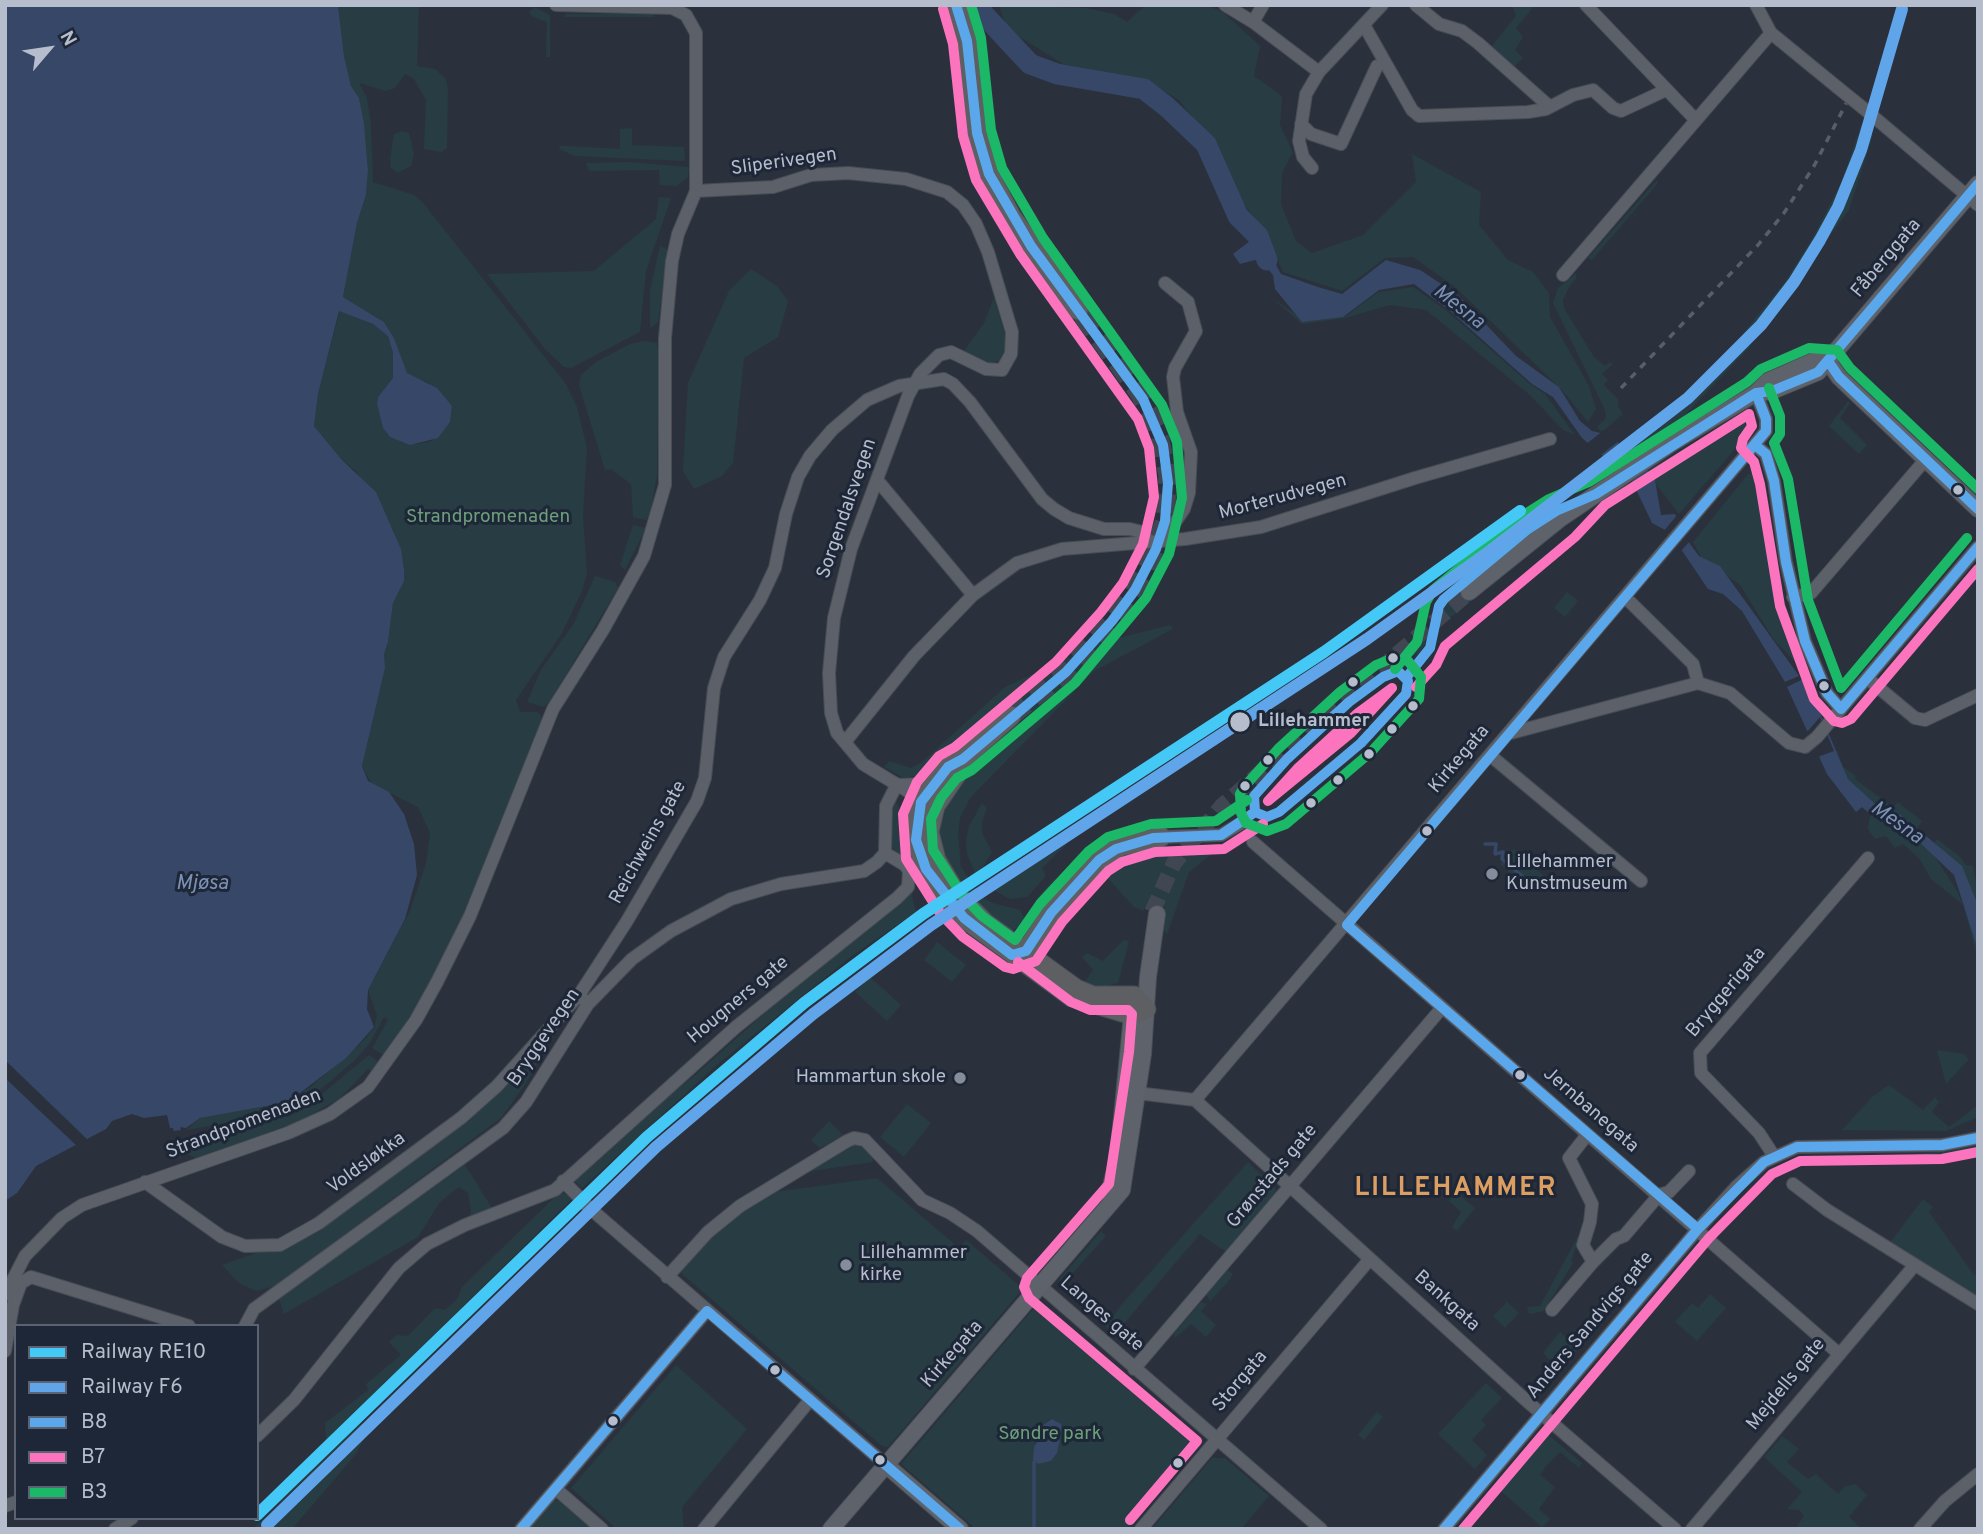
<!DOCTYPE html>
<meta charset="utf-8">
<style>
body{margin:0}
#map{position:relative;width:1983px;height:1534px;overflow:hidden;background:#2b313c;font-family:Overpass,sans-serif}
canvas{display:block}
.frame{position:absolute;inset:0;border:7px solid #b6bdcc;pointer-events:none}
.legend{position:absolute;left:14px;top:1324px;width:245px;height:196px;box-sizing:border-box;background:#1e2737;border:2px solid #5b6373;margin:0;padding:9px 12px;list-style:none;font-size:21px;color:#b6bdcc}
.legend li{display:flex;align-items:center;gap:14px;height:35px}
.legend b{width:35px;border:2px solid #5b6373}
.north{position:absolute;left:14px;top:14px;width:70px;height:70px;-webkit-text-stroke:5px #1e2737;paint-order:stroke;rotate:61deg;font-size:19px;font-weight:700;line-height:28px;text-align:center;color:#b6bdcc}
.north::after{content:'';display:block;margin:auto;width:24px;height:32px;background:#b6bdcc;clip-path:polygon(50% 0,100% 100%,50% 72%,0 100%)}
</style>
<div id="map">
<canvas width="1983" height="1534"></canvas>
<div class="frame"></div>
<ul class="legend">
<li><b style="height:9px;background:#44c8f5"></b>Railway RE10</li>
<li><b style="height:9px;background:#60a5e9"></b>Railway F6</li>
<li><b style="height:9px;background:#5aa8eb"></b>B8</li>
<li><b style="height:9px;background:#fc73be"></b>B7</li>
<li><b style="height:9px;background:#1ab867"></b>B3</li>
</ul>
<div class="north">N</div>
</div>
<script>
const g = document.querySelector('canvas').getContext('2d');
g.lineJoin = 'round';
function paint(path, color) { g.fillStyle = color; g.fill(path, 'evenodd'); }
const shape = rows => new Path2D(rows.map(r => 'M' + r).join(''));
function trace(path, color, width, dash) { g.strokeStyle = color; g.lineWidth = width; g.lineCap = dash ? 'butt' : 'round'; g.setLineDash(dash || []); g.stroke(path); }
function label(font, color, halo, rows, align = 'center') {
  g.font = font + ' Overpass,sans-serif'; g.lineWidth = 6; g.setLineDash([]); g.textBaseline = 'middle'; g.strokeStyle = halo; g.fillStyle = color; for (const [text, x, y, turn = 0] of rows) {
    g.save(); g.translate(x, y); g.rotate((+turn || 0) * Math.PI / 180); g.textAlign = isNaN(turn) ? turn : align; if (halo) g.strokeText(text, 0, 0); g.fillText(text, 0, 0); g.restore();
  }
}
const green = shape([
 [338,5,419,5,417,66,435,69,446,79,448,90,447,148,441,152,424,149,426,100,414,79,405,74,395,88,386,91,359,83,367,98,371,124,373,182,414,195,424,204,566,384,577,407,587,448,583,515,587,573,582,591,562,633,516,700,520,712,537,712,541,715,541,722,459,925,426,990,385,1056,372,1048,388,1020,384,1017,370,1043,355,1060,315,1094,286,1113,186,1130,200,1118,258,1105,281,1105,312,1086,364,1040,374,1028,377,1016,368,990,410,911,426,863,430,833,418,807,372,784,362,766,385,668,383,654,388,642,393,603,401,587,394,531,356,471,342,460,314,426,318,394,340,310,373,324,388,335,393,353,393,378,378,397,377,404,383,428,390,437,418,444,432,441,450,422,452,406,426,381,413,378,406,372,394,338,384,322,343,297,357,223,366,195,368,170,364,123,359,98,351,86,344,56],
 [999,5,1086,8,1114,14,1127,22,1146,5,1207,5,1224,13,1260,46,1254,76,1282,96,1280,125,1293,152,1282,173,1281,204,1296,241,1312,253,1363,235,1416,182,1412,154,1481,192,1479,225,1508,260,1533,272,1549,293,1550,317,1589,386,1596,409,1588,422,1561,389,1455,287,1413,257,1385,258,1342,291,1283,272,1265,231,1237,196,1216,147,1179,100,1145,80,1063,64,1007,29],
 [1512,5,1535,5,1516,28,1523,37,1515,50,1523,58,1514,67,1491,47,1516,16],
 [535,7,550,15,550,57,546,57,547,22,531,16,529,12],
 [565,14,653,14,655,17,564,17],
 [1861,125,1873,135,1849,210,1750,343,1748,341,1750,347,1683,417,1628,455,1615,448,1655,426,1698,380,1745,337,1743,333,1784,283,1812,239,1841,183],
 [632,128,632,145,684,147,685,161,574,156,560,149,559,146,566,146,620,149,620,129],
 [402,131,409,133,414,154,411,166,398,173,391,168,390,159,394,134],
 [629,162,689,167,688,177,677,186,660,185,659,170,589,171,586,163],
 [1657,180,1658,183,1592,260,1588,258],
 [659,197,671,198,646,271,640,332,571,368,564,367,545,349,487,274,594,271,656,219],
 [660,246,668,250,658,322,650,329,650,290],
 [751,269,777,286,788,301,778,337,744,358,733,463,722,476,694,489,683,471,688,383,729,291],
 [1576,273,1576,279,1570,285,1563,300,1564,308,1594,357,1605,366,1610,362,1613,364,1602,374,1608,380,1604,385,1618,399,1618,406,1623,414,1602,432,1597,427,1606,418,1605,410,1553,303,1558,288],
 [1413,287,1447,311,1530,384,1545,394,1575,435,1563,430,1531,396,1426,310,1390,305,1345,318,1302,324,1272,298,1304,320,1346,316,1378,292],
 [994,298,1006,339,1005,351,998,361,988,363,964,351,984,323],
 [645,341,657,343,659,359,657,476,650,515,645,520,633,517,631,484,611,469,605,470,579,385,581,375,596,362,630,344],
 [1848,401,1850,403,1840,418,1867,445,1859,454,1829,426],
 [1743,420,1751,423,1748,434,1679,514,1646,471,1721,427],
 [1749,473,1762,477,1773,565,1807,674,1774,640,1740,585,1701,557,1693,542],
 [633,525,646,528,625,570,620,565],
 [595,576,615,582,618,588,550,701,544,707,527,702,541,670,574,623],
 [1464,586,1475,598,1440,626,1445,604],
 [1567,592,1578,601,1565,617,1554,608],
 [1170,625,1173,629,1094,671,970,798,960,818,958,833,961,867,982,897,993,903,1020,910,1025,919,1018,928,1010,930,985,916,944,865,936,824,963,772,1022,712,1021,707,1013,702,1007,703,931,773,904,778,884,767,889,761,911,768,922,762,1005,687,1102,642],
 [1427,631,1425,644,1419,653,1408,658,1401,657],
 [1837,750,1842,766,1856,776,1855,779,1893,807,1898,802,1922,821,1916,829,1934,844,1937,839,1959,856,1966,865,1973,866,1978,895,1972,902,1957,871,1928,846,1957,891,1967,914,1978,949,1978,959,1963,905,1931,879,1919,858,1903,844,1895,848,1886,836,1875,839,1871,834,1868,828,1870,816,1882,814,1881,809,1848,779,1839,765,1834,751],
 [896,801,903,818,910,864,891,847,891,815],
 [982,803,987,808,982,822,982,833,992,852,983,867,975,873,967,854,966,840,969,826],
 [1070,841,1042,868,1046,876,1027,897,1010,899,988,887],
 [1223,845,1189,872,1167,934,1161,927,1165,908,1160,900,1149,900,1143,911,1134,907,1101,871,1123,855,1160,847],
 [1513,849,1534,865,1538,860,1541,862,1536,869,1544,876,1531,891,1500,864],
 [1086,860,1046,907,1037,904,1037,898,1054,879,1063,882],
 [911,892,916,912,852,956,719,1063,582,1188,572,1178,609,1142,693,1077,768,1010],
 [1124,940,1129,941,1118,983,1098,988,1084,983,1093,970,1082,957,1087,953,1103,961],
 [937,942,966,965,952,982,924,960],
 [869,976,901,1005,887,1021,855,992],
 [562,1022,524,1086,501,1118,290,1275,274,1286,256,1291,239,1283,222,1265,256,1253,282,1248,391,1176],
 [1937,1050,1964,1054,1969,1059,1946,1084],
 [369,1055,380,1063,374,1072,368,1069,339,1099,290,1126,196,1158,163,1143,290,1116,316,1099],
 [1889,1085,1923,1110,1935,1097,1939,1102,1932,1112,1949,1127,1978,1105,1978,1117,1946,1131,1842,1130,1872,1097],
 [907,1104,931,1123,904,1157,880,1137],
 [829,1121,843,1135,820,1148,811,1140],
 [853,1144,865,1148,872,1154,873,1162,799,1173],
 [1978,1146,1978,1150,1968,1152,1911,1159,1917,1154],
 [1248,1162,1280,1193,1228,1253,1200,1234,1115,1334,1105,1326,1123,1303],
 [465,1165,492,1208,469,1217,471,1211,468,1193,459,1187,440,1202,418,1237,284,1314,279,1299,284,1294],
 [877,1178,959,1248,966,1240,1020,1286,1021,1291,888,1447,882,1446,681,1273,680,1269,721,1227,767,1193],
 [1455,1191,1475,1208,1457,1231,1452,1227,1461,1212,1449,1201],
 [560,1192,573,1198,326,1441,325,1423,368,1390,366,1384,401,1355,389,1342,397,1335,408,1336,435,1308,445,1310,457,1299,462,1287],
 [1923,1199,1933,1207,1929,1212,1974,1275,1978,1273,1978,1299,1888,1245],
 [1584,1225,1571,1261,1573,1263,1544,1311,1529,1314,1527,1307,1540,1306],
 [1101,1231,1106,1236,1061,1286,1059,1280],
 [1228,1270,1233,1274,1228,1282,1210,1301,1206,1295],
 [1710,1294,1726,1308,1697,1341,1675,1322,1692,1303,1698,1308],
 [1040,1301,1203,1441,1127,1529,976,1529,901,1464],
 [1201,1302,1207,1304,1201,1311,1216,1325,1206,1337,1191,1324,1175,1338,1174,1334],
 [1507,1302,1519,1313,1505,1328,1493,1316],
 [1560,1332,1579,1348,1559,1369,1543,1353],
 [676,1365,747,1429,682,1507,684,1529,617,1529,571,1488],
 [1486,1383,1502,1398,1481,1420,1486,1425,1472,1440,1487,1455,1475,1469,1438,1434],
 [1377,1412,1383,1417,1364,1440,1358,1435],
 [359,1424,370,1427,356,1454,292,1529,253,1529],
 [1540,1432,1545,1432,1582,1463,1579,1468,1560,1452,1546,1466,1540,1475,1555,1487,1539,1509,1550,1519,1542,1527,1494,1485],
 [1782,1436,1799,1449,1787,1462,1808,1479,1816,1474,1838,1494,1844,1487,1855,1484,1867,1495,1849,1517,1862,1529,1795,1529,1804,1516,1799,1510,1787,1509,1802,1492,1764,1457],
 [1212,1458,1225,1458,1269,1496,1241,1529,1152,1529],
 [554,1500,562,1502,595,1529,528,1529]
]);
const water = shape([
 [5,5,338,5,344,56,351,86,359,98,364,123,368,170,366,195,357,223,343,297,384,322,394,338,407,373,437,388,452,406,450,422,438,438,410,445,390,437,383,428,377,404,378,397,393,378,393,353,388,336,373,324,339,311,318,394,314,426,342,460,376,492,401,549,404,570,404,581,393,603,388,642,384,654,385,668,362,766,368,781,389,792,404,814,414,844,417,875,405,919,368,990,367,1009,374,1027,346,1058,288,1102,200,1118,186,1128,180,1127,181,1130,174,1131,173,1128,170,1128,167,1115,144,1118,132,1114,112,1121,106,1129,36,1166,17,1193,5,1201],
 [1259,234,1281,274,1318,287,1342,294,1386,260,1420,270,1458,295,1516,356,1559,387,1580,421,1592,431,1610,435,1649,472,1655,480,1661,515,1675,514,1690,544,1699,556,1720,566,1799,676,1785,682,1742,611,1723,594,1708,589,1683,552,1665,530,1652,523,1632,481,1582,438,1553,397,1532,384,1450,311,1414,284,1379,290,1343,317,1302,322,1275,289,1273,275,1259,259,1240,264,1233,254],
 [1805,678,1848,779,1881,809,1896,811,1962,866,1978,905,1978,950,1954,875,1914,837,1871,815,1862,807,1856,812,1827,774,1787,687],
 [1052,1419,1061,1424,1062,1430,1057,1453,1051,1461,1038,1464,1033,1460,1034,1447,1039,1440,1042,1426]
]);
const pier = shape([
 [1604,430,1620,440,1598,457,1585,445],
 [1679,513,1692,539,1679,553,1662,533],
 [1820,717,1834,751,1815,758,1807,732],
 [5,1060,89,1141,78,1147,5,1078]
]);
const stream = shape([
 [1485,844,1496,844,1495,854,1503,852,1502,859,1522,876],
 [1034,1529,1034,1462]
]);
const river = shape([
 [975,5,1030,64,1057,74,1144,89,1167,107,1206,144,1238,216,1258,236,1267,260]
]);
const majorTunnel = shape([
 [1152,912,1174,863,1222,806,1469,592]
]);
const highwayTunnel = shape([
 [1011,716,1066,672,1112,621,1146,571,1165,521,1168,475,1157,428,1139,393,1078,310]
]);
const minor = shape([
 [1225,5,1253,22,1319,72],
 [1416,5,1439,24,1462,31,1478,43,1550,107],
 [1586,5,1691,115,1697,118],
 [1756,5,1771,33,1837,87],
 [1253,22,1263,5],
 [1364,25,1412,110,1419,116,1528,112,1546,109,1573,95,1593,90,1613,108,1621,111,1666,90],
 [1868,112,1978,205],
 [1301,124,1311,134,1341,144,1377,66],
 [1312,168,1303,157,1299,141,1306,94,1319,72,1382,5],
 [696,191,773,187,811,175,848,173,906,179,947,192,963,205,976,224,988,252,1012,332,1011,354,1002,370,986,369,951,352,939,355,920,374,908,396,851,549,834,618,829,673,831,713,837,733,863,764,929,804],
 [1563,275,1771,33],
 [1755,445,1766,454,1774,481,1786,562,1805,641,1827,693,1841,709],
 [878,481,973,595],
 [1163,540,1184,509,1189,493,1191,452,1177,412,1173,377,1175,368,1196,331,1188,302,1165,283],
 [1793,597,1811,593,1926,459],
 [1626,598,1693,664,1698,683],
 [1867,678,1915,718,1925,720,1978,695],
 [1511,733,1698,683,1730,693,1789,743,1805,747,1817,737,1978,547],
 [845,742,914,656,973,595,1017,563,1062,549,1185,539,1261,527,1415,478,1550,439],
 [1491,756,1641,881],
 [900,785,919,784,929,790,931,797],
 [1161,837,1221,835,1243,822],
 [1253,842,1838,1353],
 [588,1004,579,995,627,921,697,801,705,778,714,688,724,657,760,600,775,568,786,514,798,477,810,456,832,430,867,400,899,386,944,379,953,384,970,402,1042,499,1054,509,1069,518,1104,529,1130,529,1142,532,1149,542],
 [1137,1093,1195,1100],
 [1195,1100,1766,431,1766,419,1756,393],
 [1195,1100,1529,1403,1675,1529],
 [1774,1156,1759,1133,1701,1073,1700,1053,1868,858],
 [563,1181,578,1196],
 [145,1182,222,1237,245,1246,280,1245,319,1223,461,1118,497,1086,579,995],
 [1793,1184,1827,1210,1978,1304],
 [585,1204,886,1465],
 [1593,1262,1616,1239,1624,1236,1659,1195,1669,1192,1689,1171],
 [667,1277,708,1232,740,1206,847,1141,854,1138,865,1140,922,1200,950,1213,977,1231,1321,1529],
 [5,1295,25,1256,62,1218,82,1205,288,1133,330,1114,368,1087,416,1020,437,982,470,916,553,709,603,630,644,556,665,485,665,338,672,261,678,234,696,191,696,33,686,15,672,8,556,5],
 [1552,1310,1593,1262,1583,1245,1590,1222,1592,1204,1569,1158,1587,1135],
 [245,1326,254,1309,503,1128,526,1102,588,1004,632,959,671,931,731,899,781,884,864,871,877,862,885,853,886,806,897,784],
 [5,1351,13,1305,21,1283,31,1277,189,1326],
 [1134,1369,1441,1009],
 [257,1436,294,1400,399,1268,427,1244,465,1225,555,1190,736,1027,897,898,908,887,909,871,905,865,885,853],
 [556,1489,602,1529],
 [5,1506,16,1502],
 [115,1529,132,1518],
 [521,1529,707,1311],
 [704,1529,810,1400],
 [1141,1529,1370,1259],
 [1444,1529,1698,1229,1737,1186,1764,1162,1797,1147,1942,1145,1978,1138],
 [1692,1529,1914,1266],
 [1920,1529,1945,1501,1978,1474]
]);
const major = shape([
 [1828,361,1839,377,1978,509],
 [1756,393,1772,391,1818,372,1978,184],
 [1469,592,1561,518,1672,443,1756,393,1768,381,1813,361,1828,361],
 [1109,1194,1118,1158,1133,1005],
 [886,1465,960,1529],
 [831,1529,1122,1190,1143,1054,1148,977,1157,914]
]);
const highway = shape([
 [956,5,967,41,977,133,989,174,1011,216,1078,310],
 [963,759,956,775,935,806,929,832,936,860,957,895,985,923,1076,989,1093,996,1134,996,1146,1009,1132,1015,1072,997,964,918,947,899,919,854,917,816,929,790,948,767,963,759,1011,716],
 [1016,954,1026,951,1051,913,1099,860,1121,846,1161,837]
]);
const rail = shape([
 [1621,388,1758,245,1784,213,1814,166,1851,94]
]);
const minorBridge = shape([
 [1837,87,1868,112]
]);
const bus1 = shape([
 [956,5,967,41,977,133,989,174,1031,246,1143,399,1163,445,1168,483,1165,521,1156,549,1135,590,1112,621,1066,672,963,759,948,767,921,802,916,840,926,869,964,918,1012,955],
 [1828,361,1839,377,1978,509],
 [1755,445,1766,454,1774,481,1786,562,1805,641,1827,693,1841,709,1978,547],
 [1398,671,1408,681,1406,694,1361,743,1279,812,1267,817,1255,812,1254,796,1287,759,1349,702,1383,677,1398,671],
 [1406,678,1430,648,1439,606,1444,599,1528,529,1556,511,1596,494,1756,393,1772,391,1818,372,1978,184],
 [1012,955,1026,951,1051,913,1099,860,1116,849,1153,838,1221,835,1255,812],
 [1698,1229,1347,925,1766,431,1766,419,1756,393],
 [521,1529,707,1311,960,1529],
 [1444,1529,1698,1229,1764,1162,1797,1147,1942,1145,1978,1138]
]);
const bus2 = shape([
 [943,9,953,44,963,136,976,180,1020,254,1138,419,1149,448,1154,497,1143,544,1123,583,1101,612,1056,662,955,747,939,756,917,782,903,814,906,859,940,913,963,937,1005,967,1013,969,1036,961,1062,922,1108,871,1122,862,1155,852,1224,849,1263,824],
 [1416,687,1436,665,1445,646,1575,537,1605,505,1749,414,1752,426,1743,439,1741,448,1754,462,1760,484,1780,606,1814,699,1834,721,1842,723,1851,719,1978,569],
 [1392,688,1351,733,1268,801,1297,769,1358,713,1392,688],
 [1018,962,1071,1002,1090,1010,1128,1010,1132,1014,1129,1052,1109,1184,1027,1278,1024,1287,1029,1298,1197,1441,1130,1520],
 [1463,1529,1709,1238,1772,1174,1800,1161,1942,1159,1978,1152]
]);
const bus3 = shape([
 [971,5,981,38,991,130,1002,168,1043,238,1162,405,1177,442,1182,498,1169,554,1146,598,1075,683,972,770,957,778,941,798,931,819,933,850,962,895,982,916,1015,940,1040,904,1089,851,1108,837,1151,824,1216,821,1247,800],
 [1769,388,1780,416,1780,434,1774,443,1788,479,1808,600,1841,688,1967,538],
 [1393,658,1376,665,1340,692,1278,749,1244,787,1240,794,1241,813,1246,823,1267,831,1286,824,1371,752,1419,699,1421,677,1408,661],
 [1395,669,1417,642,1426,602,1433,590,1519,518,1549,499,1589,482,1747,382,1761,369,1809,348,1837,350,1850,368,1978,489]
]);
const rail1 = shape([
 [257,1515,647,1137,804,1003,923,914,1324,652,1520,511]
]);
const rail2 = shape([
 [267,1525,656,1147,813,1014,931,925,1367,639,1491,550,1688,398,1761,325,1794,282,1820,240,1838,207,1861,150,1902,9]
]);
const markers = [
 [1958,490,6,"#b6bdcc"],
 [1393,658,6,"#b6bdcc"],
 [1353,682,6,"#b6bdcc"],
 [1824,686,6,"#b6bdcc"],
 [1413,706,6,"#b6bdcc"],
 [1240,722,11,"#b6bdcc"],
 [1392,729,6,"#b6bdcc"],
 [1369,754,6,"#b6bdcc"],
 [1268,760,6,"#b6bdcc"],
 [1338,780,6,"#b6bdcc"],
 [1245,786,6,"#b6bdcc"],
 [1311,803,6,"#b6bdcc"],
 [1427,831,6,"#b6bdcc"],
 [1492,874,7,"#858c9a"],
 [1520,1075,6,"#b6bdcc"],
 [960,1078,7,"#858c9a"],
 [846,1265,7,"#858c9a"],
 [775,1370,6,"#b6bdcc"],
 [613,1421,6,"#b6bdcc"],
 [880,1460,6,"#b6bdcc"],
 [1178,1463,6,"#b6bdcc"]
];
const streetNames = [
 ["Sliperivegen",784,163,-8],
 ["Fåberggata",1887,259,-50],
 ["Morterudvegen",1283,498,-15],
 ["Sorgendalsvegen",848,509,-71],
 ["Kirkegata",1460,760,-50],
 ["Reichweins gate",649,843,-61],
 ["Bryggerigata",1727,993,-50],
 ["Hougners gate",739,1001,-40],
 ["Bryggevegen",545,1038,-56],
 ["Jernbanegata",1590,1111,41],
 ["Strandpromenaden",244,1125,-21],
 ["Voldsløkka",367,1164,-36],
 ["Grønstads gate",1273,1177,-50],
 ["Bankgata",1446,1302,42],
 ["Langes gate",1101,1315,41],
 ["Anders Sandvigs gate",1591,1326,-50],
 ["Kirkegata",953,1355,-49],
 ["Storgata",1241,1382,-50],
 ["Mejdells gate",1787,1385,-51]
];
const parkNames = [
 ["Strandpromenaden",488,518],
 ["Søndre park",1050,1435]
];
const stopNames = [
 ["Lillehammer",1258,722]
];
const poiNames = [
 ["Lillehammer",1506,863],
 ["Kunstmuseum",1506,885],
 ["Hammartun skole",946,1078,"right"],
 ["Lillehammer",860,1254],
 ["kirke",860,1276]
];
const waterNames = [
 ["Mesna",1458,308,38],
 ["Mesna",1896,824,35],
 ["Mjøsa",202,885]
];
const districtNames = [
 ["LILLEHAMMER",1456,1190]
];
paint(green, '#273c43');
paint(water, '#364767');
paint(pier, '#2b313c');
trace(stream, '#364767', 3.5);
trace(river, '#364767', 21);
trace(majorTunnel, '#404652', 16, [16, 8]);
trace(highwayTunnel, '#404652', 19, [19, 10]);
trace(minor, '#484c54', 14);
trace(major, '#494e58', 18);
trace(highway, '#484d57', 21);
trace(minor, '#5c6069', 12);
trace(major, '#5e636b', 16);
trace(highway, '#5d5f63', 19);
trace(rail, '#5a5f67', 3.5, [7, 7]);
trace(minorBridge, '#484c54', 14, []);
trace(minorBridge, '#5c6069', 12);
trace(bus1, '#5aa8eb', 10);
trace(bus2, '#fc73be', 10);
trace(bus3, '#1ab867', 10);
trace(rail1, '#44c8f5', 12);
trace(rail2, '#60a5e9', 12);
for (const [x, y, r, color] of markers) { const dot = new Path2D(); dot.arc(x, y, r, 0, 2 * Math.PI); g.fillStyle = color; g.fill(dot); trace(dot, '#1e2737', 2.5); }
label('19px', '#b6bdcc', '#1e2737', streetNames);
label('19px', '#6c9f7a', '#1e2737', parkNames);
label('bold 19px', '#b6bdcc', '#1e2737', stopNames, 'left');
label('19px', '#b6bdcc', '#1e2737', poiNames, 'left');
label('italic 21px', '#7c91b5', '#1e2737', waterNames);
g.letterSpacing = '2px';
label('bold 26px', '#dc9e61', '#1e2737', districtNames);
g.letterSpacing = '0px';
</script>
